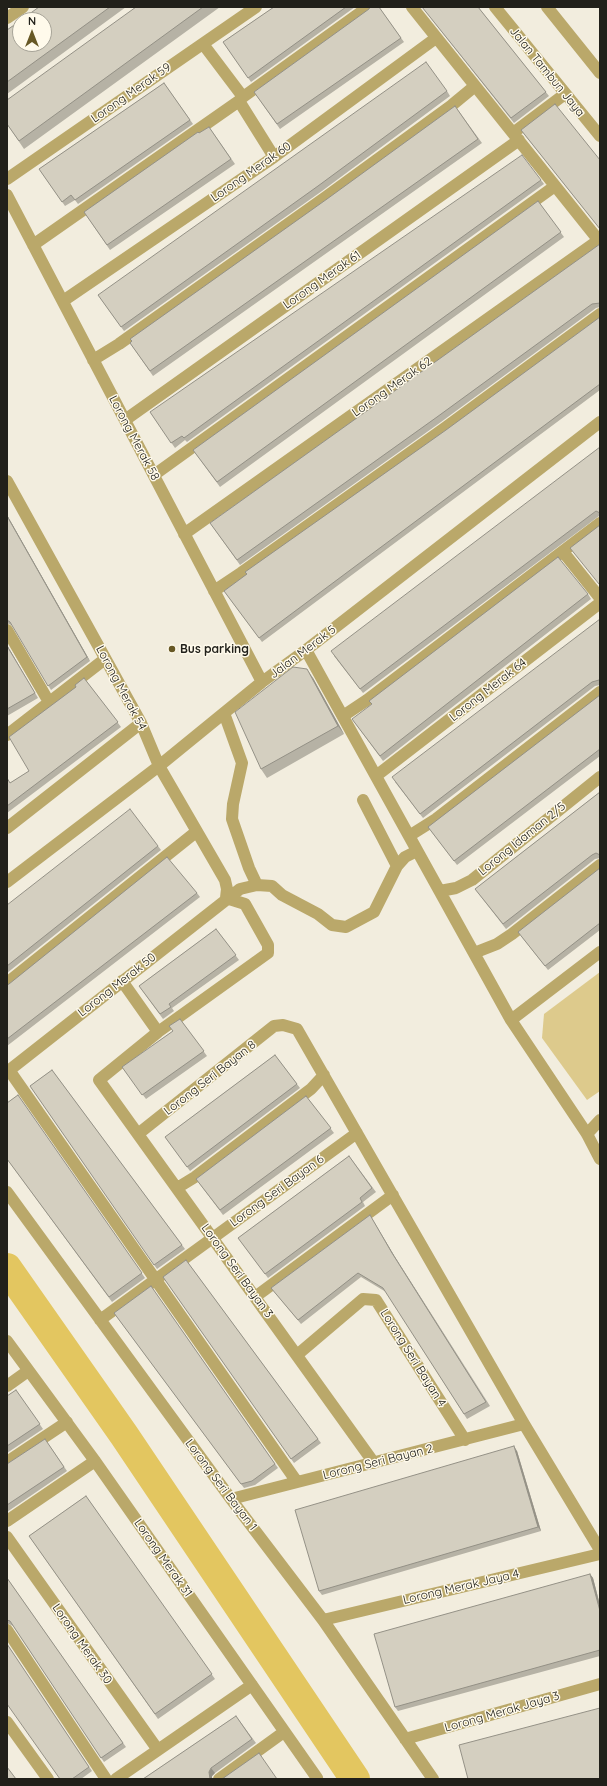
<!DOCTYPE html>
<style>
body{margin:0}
#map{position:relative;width:607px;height:1786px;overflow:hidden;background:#f2edde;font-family:Quicksand,sans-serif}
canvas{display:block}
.frame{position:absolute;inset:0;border:8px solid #21201a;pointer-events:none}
.north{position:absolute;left:12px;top:12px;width:40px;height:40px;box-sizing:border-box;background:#fffaeb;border:1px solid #a6a397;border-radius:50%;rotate:0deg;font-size:11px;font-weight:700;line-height:16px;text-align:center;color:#21201a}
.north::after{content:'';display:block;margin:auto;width:14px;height:18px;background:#675825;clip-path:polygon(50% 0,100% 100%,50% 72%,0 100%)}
</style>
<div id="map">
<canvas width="607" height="1786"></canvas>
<div class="frame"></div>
<div class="north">N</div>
</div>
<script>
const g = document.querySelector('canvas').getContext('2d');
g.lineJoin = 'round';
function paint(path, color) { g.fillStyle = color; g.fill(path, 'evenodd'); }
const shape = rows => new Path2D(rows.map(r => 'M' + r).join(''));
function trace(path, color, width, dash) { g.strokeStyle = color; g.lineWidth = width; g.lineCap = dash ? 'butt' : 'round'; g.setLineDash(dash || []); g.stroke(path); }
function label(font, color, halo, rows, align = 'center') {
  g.font = font + ' Quicksand,sans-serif'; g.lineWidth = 3; g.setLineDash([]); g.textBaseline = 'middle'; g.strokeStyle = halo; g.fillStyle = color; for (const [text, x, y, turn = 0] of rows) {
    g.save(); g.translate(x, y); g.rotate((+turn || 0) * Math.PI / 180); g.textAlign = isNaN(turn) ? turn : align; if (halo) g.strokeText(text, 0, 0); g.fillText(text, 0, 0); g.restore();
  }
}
const green = shape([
 [600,972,600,1091,587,1100,542,1038,544,1014]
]);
const river = shape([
 [7,1268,124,1435,355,1779]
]);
const minor = shape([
 [412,7,600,242],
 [495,7,600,136],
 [547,7,600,73],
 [7,18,23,7],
 [203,44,243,97],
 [239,101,274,157],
 [513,133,565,94],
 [7,179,256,7],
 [7,195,262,682],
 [33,245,239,101,243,97,368,7],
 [63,301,274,157,436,38],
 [93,360,119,344,326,197,452,105,475,86],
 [125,420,519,140],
 [154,475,555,186],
 [7,481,141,723,159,766,225,880,227,889,226,898],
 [184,534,599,240],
 [564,553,600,598],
 [214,591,241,573,445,428,600,314],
 [7,630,49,702],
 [306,650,511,1020,587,1134,600,1159],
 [224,713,242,763,233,804,232,819,249,868,257,885],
 [343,716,367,700,600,523],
 [7,735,105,659],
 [376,776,600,603],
 [363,800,397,866],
 [7,828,141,723],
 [409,836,436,819,600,692],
 [7,882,159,766,262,682,306,650,600,422],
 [440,891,456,888,472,880,600,777],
 [226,898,245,904,268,945,268,953,158,1032,99,1080,374,1463],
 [474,953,497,944,512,934,600,865],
 [122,981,158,1032],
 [7,983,196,832],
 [511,1020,600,952],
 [9,1070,297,1482],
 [7,1072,240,889,257,885,272,886,282,895,318,914,332,925,346,927,374,912,397,866,405,857,417,851],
 [138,1134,274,1026,283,1025,297,1029,524,1424,600,1550],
 [587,1134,600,1120],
 [177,1188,195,1177,311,1089,324,1075],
 [7,1192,231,1499,323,1620,433,1779],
 [255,1297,393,1195],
 [100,1320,357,1133],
 [7,1341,95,1461,317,1778,316,1779],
 [297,1355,363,1299,376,1300,465,1440],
 [7,1386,28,1371],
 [7,1462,67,1422],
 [231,1499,524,1424],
 [7,1521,95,1461],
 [7,1537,158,1750],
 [323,1620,600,1554],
 [7,1630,106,1779],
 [7,1722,48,1779],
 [405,1739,600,1684],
 [116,1779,252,1685],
 [219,1779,284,1732]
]);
const wall = shape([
 [39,7,126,7,7,94,7,30],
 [136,7,220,7,24,149,7,124],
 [274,7,355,7,251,82,223,42],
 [379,7,404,42,280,129,254,92,369,9],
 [422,7,478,7,549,96,514,123],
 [164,83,193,124,78,204,75,200,65,206,39,169],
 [447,91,450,96,322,191,124,331,98,295],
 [455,106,482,143,153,376,130,343],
 [209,127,235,164,110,250,84,212],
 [521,130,600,160,600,229,524,134],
 [541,180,544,184,187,442,185,440,175,448,150,412],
 [538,201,564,237,220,487,193,450],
 [600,244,600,307,596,308,441,422,240,565,210,523],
 [600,317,600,390,262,642,224,591,446,430],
 [600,447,600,516,599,516,363,693,334,656],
 [7,515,90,661,51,690,13,626,7,623],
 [588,594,591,599,383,761,352,719],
 [600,619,600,685,595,686,423,818,395,782],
 [7,645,38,698,7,716],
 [84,678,121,727,7,813,7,778,10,783,29,771,76,687],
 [313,678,344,734,267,778,261,769],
 [600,695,600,756,457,865,431,831],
 [600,792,600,858,595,859,506,929,475,889],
 [158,846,161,850,7,973,7,905],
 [600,868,600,930,548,970,521,936],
 [197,893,200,897,7,1046,7,985],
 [216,929,239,960,172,1008,174,1011,163,1019,139,986],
 [180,1019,207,1056,146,1099,122,1067,173,1031],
 [275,1055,300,1088,190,1171,165,1137],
 [52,1070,185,1249,157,1269,30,1086],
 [18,1095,145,1278,112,1302,7,1159,7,1103],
 [306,1096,334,1133,223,1215,196,1179],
 [349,1156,376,1192,363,1202,365,1206,268,1278,238,1238],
 [370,1215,395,1257,490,1406,467,1419,386,1292,361,1277,301,1324,271,1288],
 [186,1260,321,1443,294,1463,163,1277],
 [151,1286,278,1468,255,1485,244,1488,114,1313],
 [16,1390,43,1429,7,1453,7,1396],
 [45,1439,67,1471,7,1512,7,1464],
 [517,1451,541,1531,322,1595,319,1591],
 [86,1496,215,1679,158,1719,29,1536],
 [590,1574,593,1578,600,1605,600,1656,398,1711,395,1707],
 [7,1578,126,1747,104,1762,13,1626,7,1623],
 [7,1644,92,1771,81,1779,60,1779],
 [236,1716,256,1743,215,1773,212,1776,212,1779,143,1779]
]);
const shadedWall = shape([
 [7,515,90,661,87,657,7,516],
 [7,645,38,698,7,646],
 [307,669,313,678,344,734,338,726],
 [370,1215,395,1257,490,1406,392,1253],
 [514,1446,517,1451,541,1531,538,1527],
 [590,1574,593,1578,600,1605,600,1611],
 [211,1768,215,1773,212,1776,212,1779,210,1779,209,1772]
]);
const building = shape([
 [39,7,110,7,7,82,7,30,20,21,20,44,44,44,44,20,21,20,39,7],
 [136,7,203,7,19,141,7,124,7,100,136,7],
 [274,7,346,7,248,78,223,42,274,7],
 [370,7,379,7,401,38,277,124,254,92,369,9,370,7],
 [422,7,478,7,546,92,511,118,422,7],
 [426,62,447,91,318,186,121,327,98,295,426,62],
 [164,83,190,120,75,200,71,195,62,202,39,169,164,83],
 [555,104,600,160,600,229,521,130,555,104],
 [455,106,478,139,150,371,130,343,132,341,130,339,327,199,455,106],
 [209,127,231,159,107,245,84,212,198,132,199,133,209,127],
 [522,155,541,180,184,438,182,436,171,443,150,412,522,155],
 [538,201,561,232,217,482,193,450,538,201],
 [600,244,600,303,592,304,437,417,237,560,210,523,600,244],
 [600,317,600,384,259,638,224,591,247,574,245,572,446,430,600,317],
 [600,447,600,513,596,511,360,689,331,651,600,447],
 [7,516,87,657,48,686,10,622,7,620,7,516],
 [600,525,600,583,599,584,570,548,600,525],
 [558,557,588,594,380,756,352,719,372,704,369,701,558,557],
 [600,619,600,681,599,680,592,682,420,814,392,777,600,619],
 [7,646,35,693,7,709,7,646],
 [293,667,307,669,338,726,261,769,235,712,293,667],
 [84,678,118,722,7,806,7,778,10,783,29,771,9,737,76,687,75,685,84,678],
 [600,695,600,749,454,861,428,827,600,695],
 [600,792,600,855,596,853,592,855,503,924,475,889,600,792],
 [130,809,158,846,7,966,7,905,130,809],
 [167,857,197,893,7,1039,7,985,9,984,167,857],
 [600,868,600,923,545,966,518,932,600,868],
 [216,929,236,955,169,1004,171,1007,160,1014,139,986,216,929],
 [180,1019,204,1051,142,1095,122,1067,173,1031,169,1026,180,1019],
 [275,1055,297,1084,187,1167,165,1137,275,1055],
 [52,1070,182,1245,154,1265,30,1086,52,1070],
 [18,1095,142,1273,109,1297,7,1159,7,1102,7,1103,18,1095],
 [306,1096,331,1128,220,1210,196,1179,306,1096],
 [349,1156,372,1188,360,1198,362,1202,265,1274,238,1238,349,1156],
 [370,1215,392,1253,486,1402,464,1414,383,1288,358,1273,298,1320,271,1288,370,1215],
 [186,1260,318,1439,291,1459,163,1277,186,1260],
 [151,1286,275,1464,252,1481,241,1484,114,1313,151,1286],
 [16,1390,40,1424,7,1446,7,1396,16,1390],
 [45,1439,64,1467,7,1505,7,1464,45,1439],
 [514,1446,538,1527,319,1591,295,1510,514,1446],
 [86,1496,212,1674,155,1714,29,1536,86,1496],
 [590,1574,600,1611,600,1650,395,1707,374,1634,590,1574],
 [7,1578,123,1743,101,1758,10,1621,7,1620,7,1578],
 [7,1644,89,1767,72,1779,60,1779,7,1704,7,1644],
 [600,1708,600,1779,468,1779,459,1745,600,1708],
 [236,1716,252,1739,211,1768,209,1772,210,1779,143,1779,236,1716],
 [259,1753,277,1779,222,1779,259,1753],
 [7,1767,16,1779,7,1779,7,1767]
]);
const markers = [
 [172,649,4,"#675825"]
];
const streetNames = [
 ["Jalan Tambun Jaya",547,72,51],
 ["Lorong Merak 59",131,93,-35],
 ["Lorong Merak 60",251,172,-35],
 ["Lorong Merak 61",322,280,-35],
 ["Lorong Merak 62",392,387,-35],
 ["Lorong Merak 58",134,438,62],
 ["Jalan Merak 5",303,652,-37],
 ["Lorong Merak 54",121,688,62],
 ["Lorong Merak 64",488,690,-38],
 ["Lorong Idaman 2/5",522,839,-39],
 ["Lorong Merak 50",117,985,-38],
 ["Lorong Seri Bayan 8",210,1078,-38],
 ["Lorong Seri Bayan 6",277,1191,-36],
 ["Lorong Seri Bayan 3",237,1271,54],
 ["Lorong Seri Bayan 4",413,1358,58],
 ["Lorong Seri Bayan 2",378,1462,-14],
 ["Lorong Seri Bayan 1",221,1485,53],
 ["Lorong Merak 31",163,1558,55],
 ["Lorong Merak Jaya 4",461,1587,-13],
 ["Lorong Merak 30",82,1644,55],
 ["Lorong Merak Jaya 3",502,1712,-16]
];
const poiNames = [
 ["Bus parking",180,649]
];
paint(green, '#ddca8c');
trace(river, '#e3c660', 30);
trace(minor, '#baa86a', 12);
paint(wall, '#b6b2a5');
paint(shadedWall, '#949186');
paint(building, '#d4cfc0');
trace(building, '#949186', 1);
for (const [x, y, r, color] of markers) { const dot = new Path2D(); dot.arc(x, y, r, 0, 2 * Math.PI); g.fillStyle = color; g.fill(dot); trace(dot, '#fffaeb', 1.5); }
label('12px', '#21201a', '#fffaeb', streetNames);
label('bold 12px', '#21201a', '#fffaeb', poiNames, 'left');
</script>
